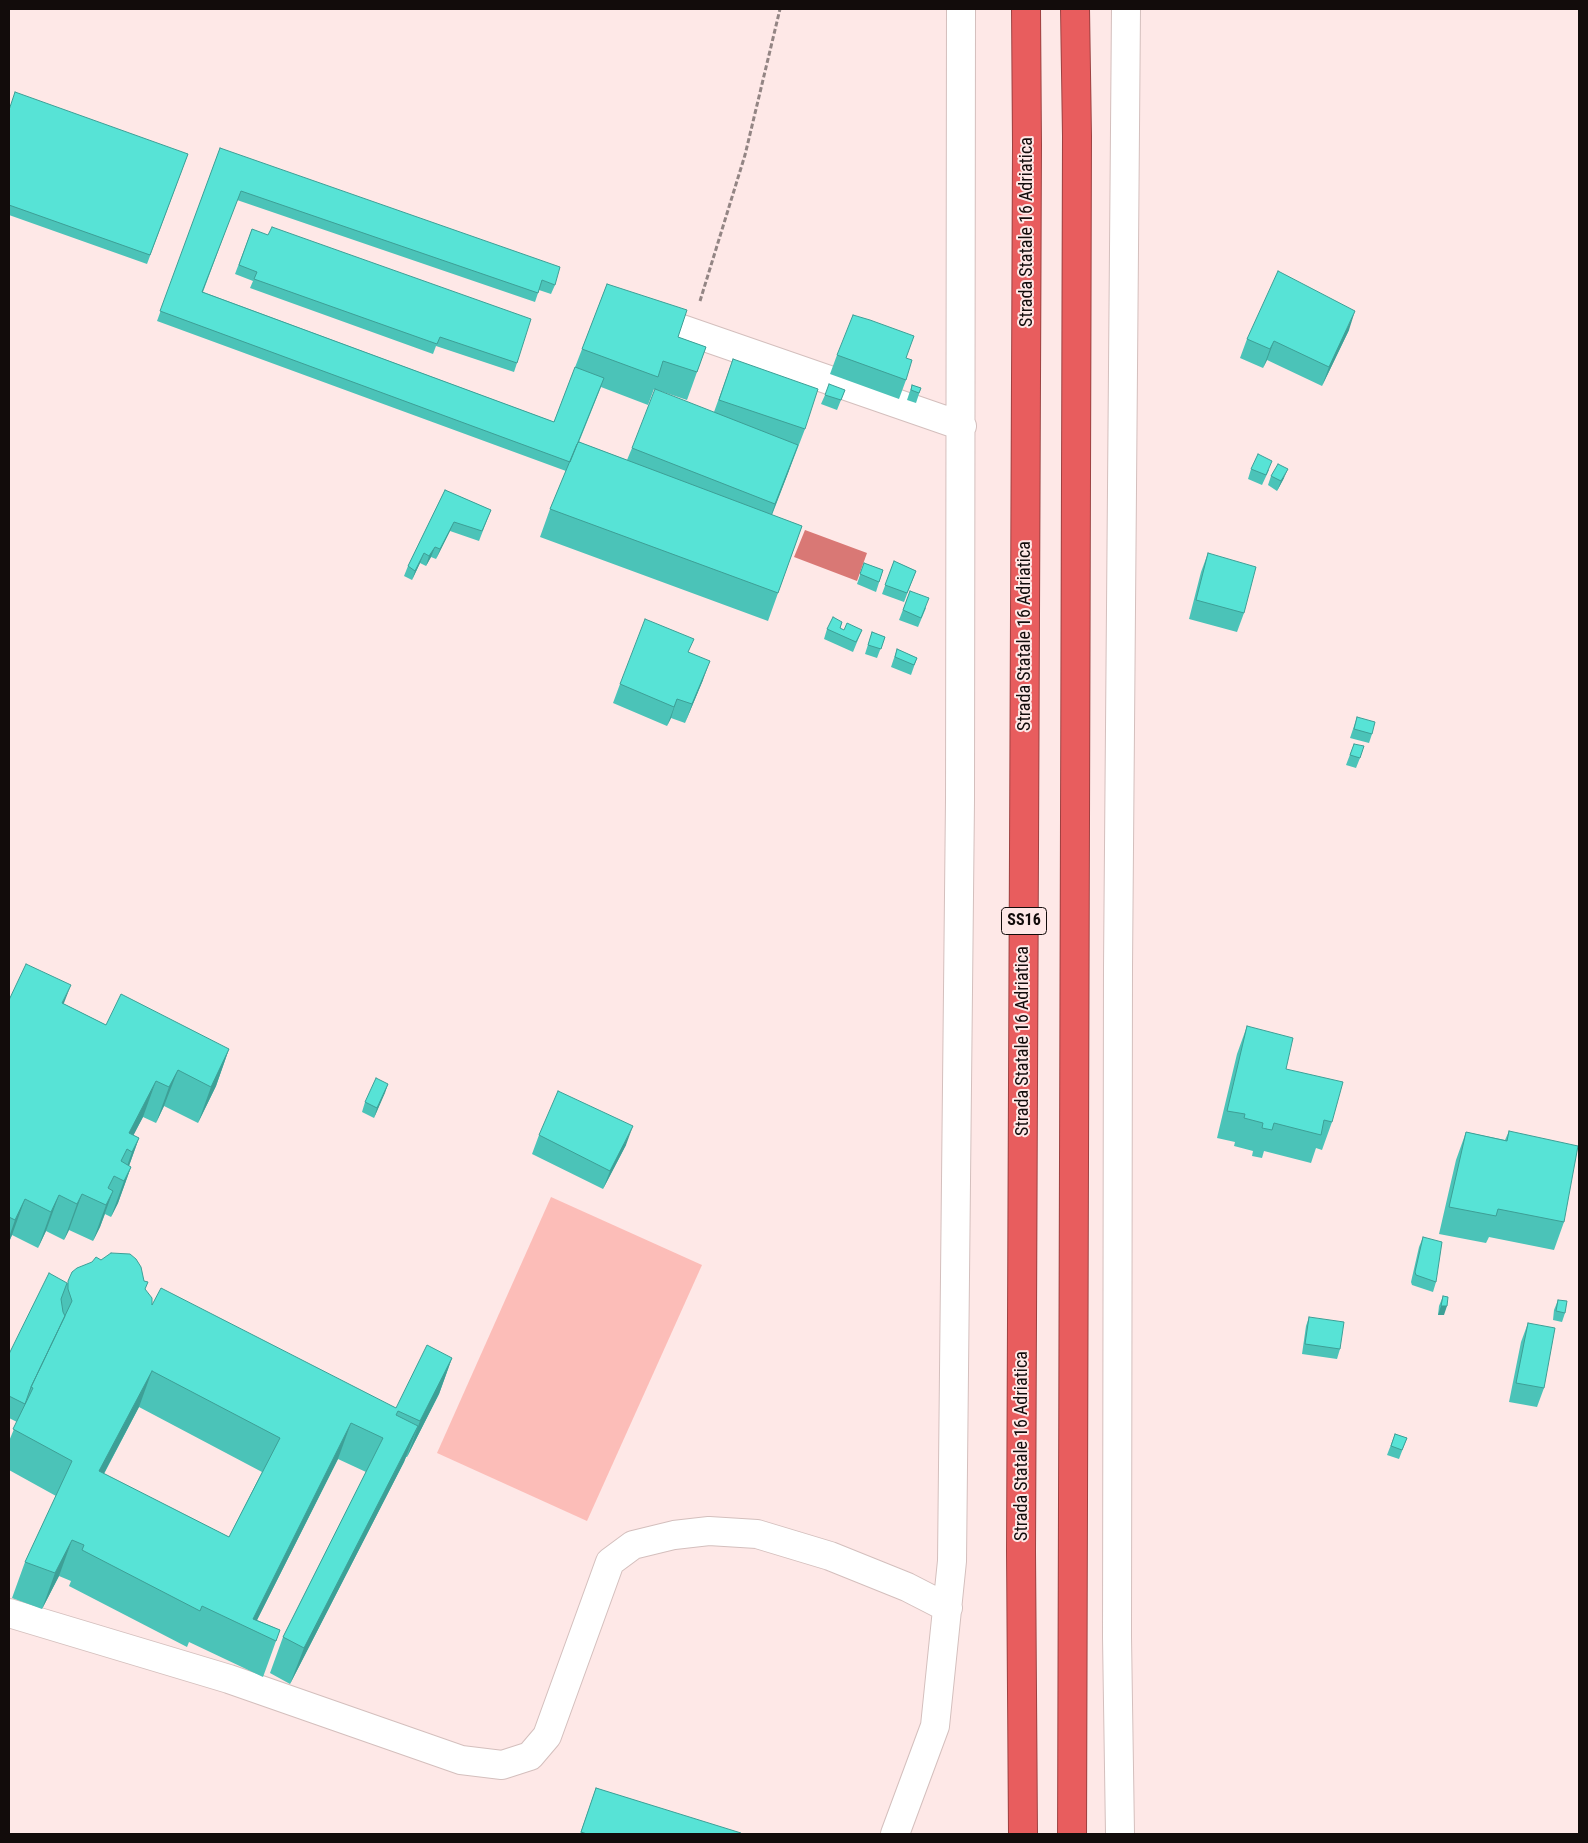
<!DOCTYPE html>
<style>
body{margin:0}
#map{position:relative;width:1588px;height:1843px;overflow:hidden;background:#fee8e7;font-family:"Roboto Condensed",sans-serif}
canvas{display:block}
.frame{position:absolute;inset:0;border:10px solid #120c0b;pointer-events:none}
</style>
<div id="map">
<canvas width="1588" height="1843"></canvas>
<div class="frame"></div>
</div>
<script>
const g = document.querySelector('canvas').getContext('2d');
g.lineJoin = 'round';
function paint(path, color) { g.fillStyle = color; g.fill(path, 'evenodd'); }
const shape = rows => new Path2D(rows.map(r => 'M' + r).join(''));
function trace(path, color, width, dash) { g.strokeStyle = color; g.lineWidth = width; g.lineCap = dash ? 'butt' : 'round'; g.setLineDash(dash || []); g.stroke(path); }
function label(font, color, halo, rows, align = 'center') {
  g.font = font + ' "Roboto Condensed",sans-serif'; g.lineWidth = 4; g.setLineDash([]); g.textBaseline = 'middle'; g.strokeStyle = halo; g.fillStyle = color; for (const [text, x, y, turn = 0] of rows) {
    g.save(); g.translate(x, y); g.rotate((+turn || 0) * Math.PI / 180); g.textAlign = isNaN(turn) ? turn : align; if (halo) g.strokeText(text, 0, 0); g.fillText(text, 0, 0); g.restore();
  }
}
const green = shape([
 [551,1197,702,1265,587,1521,437,1453]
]);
const water = shape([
 [805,530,867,553,857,581,794,557]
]);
const path = shape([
 [700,301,745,155,780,9]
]);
const minor = shape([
 [647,317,962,426],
 [9,1613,229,1679,461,1760,502,1765,530,1756,547,1736,610,1562,633,1545,674,1535,709,1531,757,1534,830,1556,907,1587,948,1608],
 [895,1834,935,1726,952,1561,960,800,961,9],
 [1120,1834,1117,1637,1118,966,1126,9]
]);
const highway = shape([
 [1023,1834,1021,1550,1027,145,1026,9],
 [1072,1834,1077,136,1075,9]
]);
const wall = shape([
 [9,110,188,154,147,264,9,215],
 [220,148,555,285,551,294,539,290,535,302,237,200,203,292,554,422,607,284,678,337,706,347,687,400,654,389,648,405,601,387,579,442,627,460,632,448,714,412,733,359,805,429,772,515,802,526,768,621,540,537,550,509,566,471,157,321],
 [252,229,517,363,514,372,436,346,433,354,250,288,253,281,235,274],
 [1349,330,1322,386,1267,360,1263,368,1240,358,1247,339],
 [837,355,906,358,906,380,899,399,830,374],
 [912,385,921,388,916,403,907,400],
 [845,390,837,410,821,404,825,395],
 [1251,469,1269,470,1262,485,1248,479],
 [1271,476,1284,478,1277,491,1268,485],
 [445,490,491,510,479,541,450,531,436,559,431,557,426,566,420,563,412,580,404,576,408,566],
 [1208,553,1244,613,1237,632,1189,619,1201,572],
 [894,561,916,571,904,602,882,594],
 [864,563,883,570,876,592,857,584],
 [910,591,926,608,918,627,899,620],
 [842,622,840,629,844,630,862,630,853,652,824,639,827,629],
 [872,632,885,637,877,658,865,654],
 [897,649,917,658,911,675,891,667],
 [689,652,703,680,685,723,671,718,667,726,613,703,620,684],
 [1357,717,1372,734,1369,743,1350,738],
 [1354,744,1360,758,1356,768,1346,765],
 [9,1000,64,1004,106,1025,229,1049,216,1086,198,1123,164,1106,156,1123,143,1117,133,1135,139,1138,129,1166,131,1167,118,1203,111,1217,105,1214,100,1227,93,1241,69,1230,64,1240,46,1231,38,1248,12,1235,9,1242],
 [1247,1026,1332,1122,1322,1150,1316,1148,1311,1163,1264,1151,1262,1158,1252,1156,1253,1151,1234,1146,1235,1142,1217,1138,1237,1054],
 [388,1084,374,1118,362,1112,365,1102],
 [1509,1131,1564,1222,1554,1250,1489,1237,1486,1243,1439,1234,1456,1160,1466,1132,1505,1140],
 [539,1135,626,1145,603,1189,532,1154],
 [1423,1237,1436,1282,1433,1292,1412,1285,1411,1282,1419,1247],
 [67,1283,145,1289,152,1305,396,1408,452,1358,439,1394,407,1457,406,1457,404,1462,290,1684,270,1673,283,1637,366,1472,338,1459,257,1620,280,1630,267,1666,263,1677,189,1642,187,1647,69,1586,71,1581,59,1576,42,1609,12,1598,25,1562,56,1496,9,1470,9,1441,17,1422,9,1418,9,1354],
 [139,1407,262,1472,229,1537,104,1474],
 [1443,1296,1444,1315,1438,1315,1439,1306],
 [1558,1300,1565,1313,1562,1322,1553,1320,1554,1310],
 [1309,1317,1340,1349,1337,1359,1302,1354,1306,1326],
 [1528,1323,1544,1388,1537,1407,1509,1402,1521,1342],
 [1395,1434,1407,1438,1399,1459,1387,1455],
 [596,1788,740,1834,580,1834]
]);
const shadedWall = shape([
 [1355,311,1349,330,1322,386,1329,367],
 [1274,341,1267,360,1263,368,1270,349],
 [798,445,788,473,765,532,775,504],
 [1288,469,1284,478,1277,491,1281,481],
 [454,522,450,531,436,559,440,549],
 [435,547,431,557,426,566,429,556],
 [424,553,420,563,412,580,415,571],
 [710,661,703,680,685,723,692,704],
 [677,699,671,718,667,726,674,707],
 [71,985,57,1021,62,1003],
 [229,1049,216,1086,198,1123,211,1087],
 [178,1070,164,1106,156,1123,169,1087],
 [156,1081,143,1117,116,1169,129,1133],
 [388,1084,385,1093,374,1118,377,1108],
 [633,1126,626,1145,603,1189,610,1171],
 [139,1138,126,1174,122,1180,132,1152],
 [131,1167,118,1203,111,1217,124,1181],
 [113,1191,100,1227,93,1241,106,1205],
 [82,1194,69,1230,64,1240,77,1204],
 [59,1195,46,1231,38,1248,51,1212],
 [25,1199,12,1235,9,1242,9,1237,15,1220],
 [1441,1306,1447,1306,1444,1315,1438,1315],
 [452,1358,439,1394,407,1457,420,1421],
 [152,1371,139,1407,86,1507,99,1471],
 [351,1423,338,1459,252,1630,253,1619],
 [418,1426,404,1462,290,1684,304,1648],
 [72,1540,59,1576,42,1609,55,1573]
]);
const building = shape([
 [15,92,188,154,150,255,9,205,9,110,15,92],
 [220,148,560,267,555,285,542,280,538,293,241,191,202,292,554,422,575,367,604,378,570,462,160,311,220,148],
 [272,227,531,319,517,363,440,337,437,344,254,279,257,272,239,265,252,229,268,235,272,227],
 [1278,271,1355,311,1329,367,1274,341,1270,349,1247,339,1278,271],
 [607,284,687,310,678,337,706,347,697,372,663,361,658,377,582,349,607,284],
 [853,315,870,320,914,336,906,358,912,360,906,380,837,355,853,315],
 [733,359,818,389,805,429,719,400,733,359],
 [829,384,845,390,841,400,825,395,829,384],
 [912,385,921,388,919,393,911,390,912,385],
 [655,389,798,445,775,504,632,448,655,389],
 [579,442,802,526,778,593,550,509,577,444,579,442],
 [1258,454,1272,461,1266,475,1251,469,1258,454],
 [1278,464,1288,469,1281,481,1271,476,1278,464],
 [445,490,491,510,482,531,454,522,440,549,435,547,429,556,424,553,415,571,408,566,445,490],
 [1208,553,1256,567,1244,613,1196,600,1208,553],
 [894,561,916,571,907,593,885,585,894,561],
 [864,563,883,570,879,582,860,574,864,563],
 [910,591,929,598,921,618,903,610,910,591],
 [833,617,842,622,840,628,844,630,847,623,862,630,856,642,827,629,833,617],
 [645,619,694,639,688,652,710,661,692,704,677,699,674,707,620,684,645,619],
 [872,632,885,637,881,649,868,645,872,632],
 [897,649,917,658,914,665,895,657,897,649],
 [1357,717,1375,722,1372,734,1354,729,1357,717],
 [1354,744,1364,746,1360,758,1350,755,1354,744],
 [26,964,71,985,62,1003,106,1025,121,994,229,1049,211,1087,178,1070,169,1087,156,1081,129,1133,139,1138,132,1152,127,1149,121,1161,131,1167,124,1181,114,1176,108,1188,113,1191,106,1205,82,1194,77,1204,59,1195,51,1212,25,1199,15,1220,9,1217,9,1000,26,964],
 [1247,1026,1293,1038,1286,1069,1343,1082,1332,1122,1324,1120,1321,1135,1274,1123,1272,1130,1262,1128,1263,1123,1244,1118,1245,1114,1227,1111,1247,1026],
 [376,1078,388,1084,377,1108,365,1102,376,1078],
 [558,1091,633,1126,610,1171,539,1135,558,1091],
 [1509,1131,1578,1146,1564,1222,1498,1209,1496,1216,1449,1207,1466,1132,1507,1141,1509,1131],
 [1423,1237,1442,1242,1436,1282,1416,1275,1415,1272,1423,1237],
 [111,1253,130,1254,136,1259,141,1267,144,1281,148,1282,145,1289,152,1298,152,1305,161,1288,396,1408,427,1345,452,1358,420,1421,398,1411,396,1415,418,1426,304,1648,283,1637,383,1438,351,1423,253,1619,280,1630,276,1641,202,1606,200,1611,82,1550,84,1545,72,1540,55,1573,25,1562,72,1461,13,1429,33,1388,31,1387,72,1301,68,1289,68,1281,72,1272,77,1268,92,1262,96,1257,101,1260,111,1253],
 [152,1371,280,1438,229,1537,99,1471,152,1371],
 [49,1273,67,1283,61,1299,63,1312,65,1316,31,1387,25,1404,9,1396,9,1354,49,1273],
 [1443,1296,1448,1297,1447,1306,1441,1306,1443,1296],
 [1558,1300,1567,1301,1565,1313,1556,1311,1558,1300],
 [1309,1317,1344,1322,1340,1349,1305,1344,1309,1317],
 [1528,1323,1555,1328,1544,1388,1516,1383,1528,1323],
 [1395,1434,1407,1438,1402,1450,1391,1446,1395,1434],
 [596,1788,741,1833,740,1834,587,1834,581,1832,596,1788]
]);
const shields = [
 [1024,921,45]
];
const shieldNames = [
 ["SS16",1024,921]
];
const streetNames = [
 ["Strada Statale 16 Adriatica",1027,232,-90],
 ["Strada Statale 16 Adriatica",1025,636,-90],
 ["Strada Statale 16 Adriatica",1023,1041,-90],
 ["Strada Statale 16 Adriatica",1022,1446,-90]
];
paint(green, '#fcbdb8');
paint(water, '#d97875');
trace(minor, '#d4bfbd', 30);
trace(highway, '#9d4141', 30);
trace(path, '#938584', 3, [5, 2.5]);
trace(minor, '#fff', 28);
trace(highway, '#e85d5e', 28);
paint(wall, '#4bc3b8');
paint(shadedWall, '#3d9f96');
paint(building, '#57e3d6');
trace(building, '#3d9f96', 1);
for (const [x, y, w] of shields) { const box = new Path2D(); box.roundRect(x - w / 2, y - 13.5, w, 27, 4); g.fillStyle = '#fee8e7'; g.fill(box); trace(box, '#120c0b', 1); }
label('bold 16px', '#120c0b', null, shieldNames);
label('18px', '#120c0b', '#fee8e7', streetNames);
</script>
